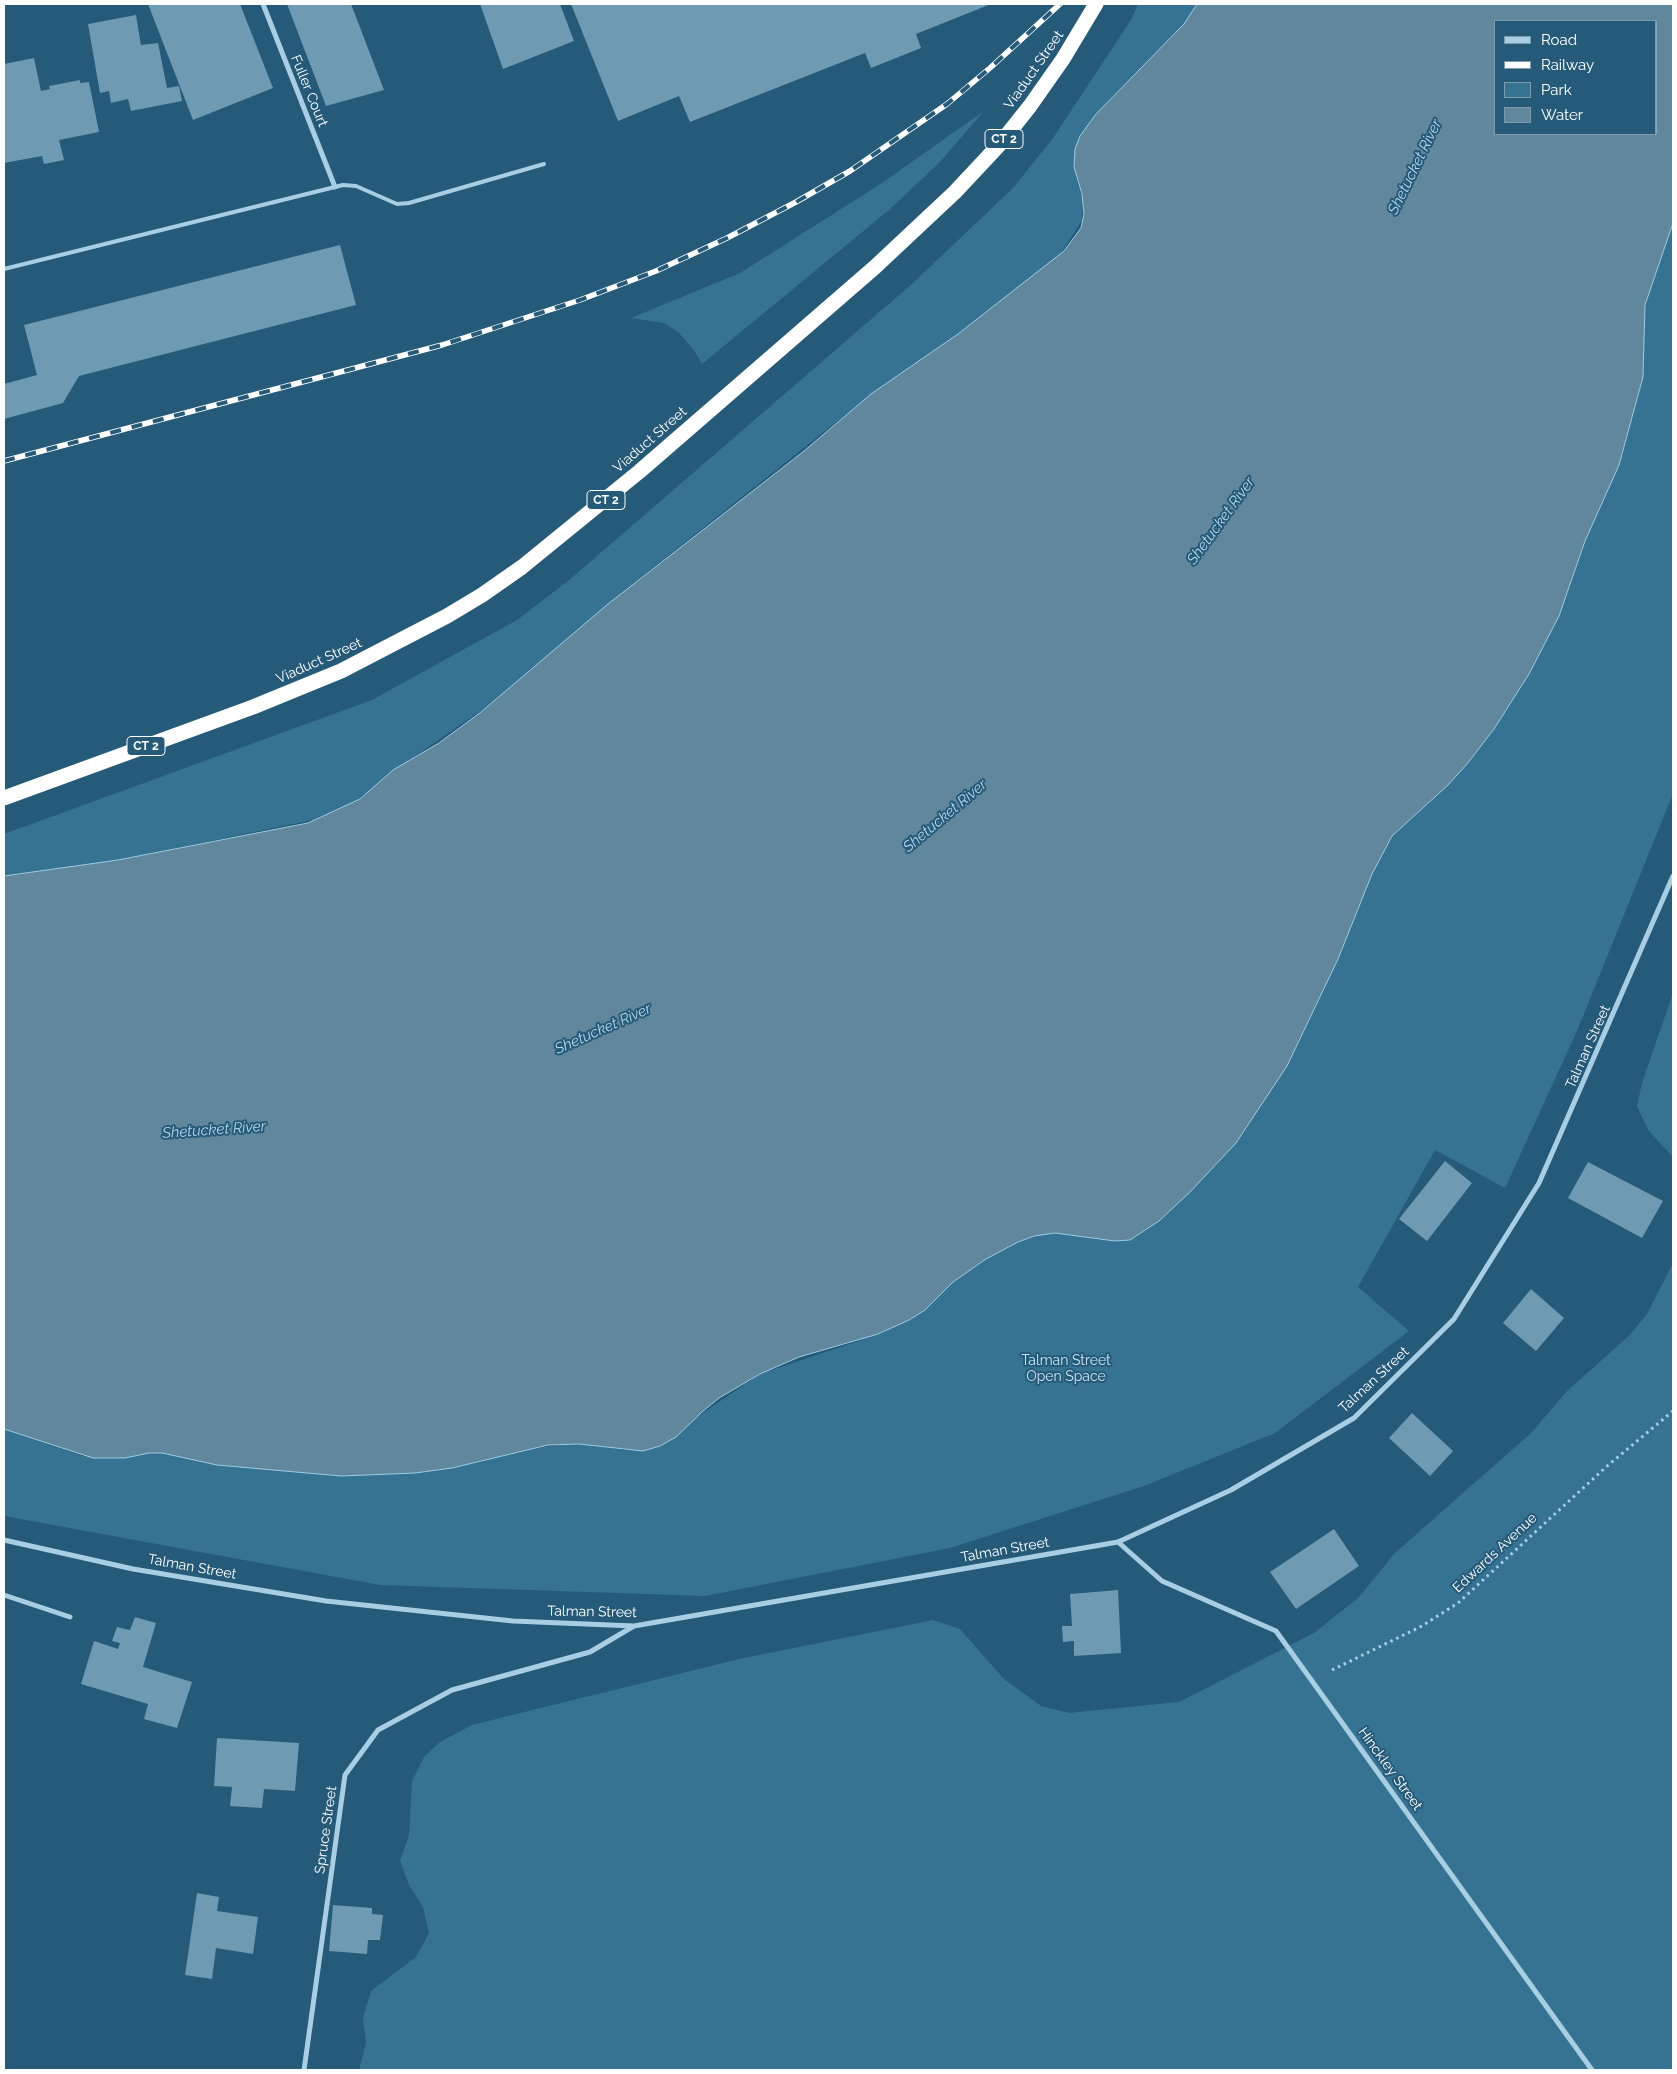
<!DOCTYPE html>
<style>
body{margin:0}
#map{position:relative;width:1677px;height:2074px;overflow:hidden;background:#255a78;font-family:Raleway,sans-serif}
canvas{display:block}
.frame{position:absolute;inset:0;border:5px solid #fff;pointer-events:none}
.legend{position:absolute;left:1494px;top:20px;width:162px;height:115px;box-sizing:border-box;background:#255a78;border:1px solid #7c9cae;margin:0;padding:6px 9px;list-style:none;font-size:15px;color:#fff}
.legend li{display:flex;align-items:center;gap:10px;height:25px}
.legend b{width:25px;border:1px solid #7c9cae}
</style>
<div id="map">
<canvas width="1677" height="2074"></canvas>
<div class="frame"></div>
<ul class="legend">
<li><b style="height:6px;background:#a7cee3"></b>Road</li>
<li><b style="height:6px;background:#fff"></b>Railway</li>
<li><b style="height:14px;background:#367393"></b>Park</li>
<li><b style="height:14px;background:#61879d"></b>Water</li>
</ul>
</div>
<script>
const g = document.querySelector('canvas').getContext('2d');
g.lineJoin = 'round';
function paint(path, color) { g.fillStyle = color; g.fill(path, 'evenodd'); }
const shape = rows => new Path2D(rows.map(r => 'M' + r).join(''));
function trace(path, color, width, dash) { g.strokeStyle = color; g.lineWidth = width; g.lineCap = dash ? 'butt' : 'round'; g.setLineDash(dash || []); g.stroke(path); }
function label(font, color, halo, rows, align = 'center') {
  g.font = font + ' Raleway,sans-serif'; g.lineWidth = 4; g.setLineDash([]); g.textBaseline = 'middle'; g.strokeStyle = halo; g.fillStyle = color; for (const [text, x, y, turn = 0] of rows) {
    g.save(); g.translate(x, y); g.rotate((+turn || 0) * Math.PI / 180); g.textAlign = isNaN(turn) ? turn : align; if (halo) g.strokeText(text, 0, 0); g.fillText(text, 0, 0); g.restore();
  }
}
const green = shape([
 [1138,4,1198,4,1184,24,1107,102,1076,177,1083,201,1082,220,1060,255,958,334,868,397,645,574,495,701,405,763,355,802,313,820,118,860,4,876,4,834,372,700,517,620,568,581,913,283,1013,188,1053,138,1131,20],
 [984,111,939,163,889,210,702,364,694,350,679,333,664,323,631,318,740,273,879,185],
 [1673,223,1673,794,1577,1031,1505,1188,1435,1150,1358,1287,1409,1331,1275,1433,1144,1486,950,1548,705,1596,380,1585,4,1516,4,1429,83,1456,125,1458,149,1453,174,1454,521,1450,568,1444,593,1445,625,1450,660,1446,694,1419,760,1374,856,1342,909,1320,953,1282,986,1259,1018,1242,1045,1233,1136,1237,1159,1221,1215,1166,1247,1128,1343,945,1372,874,1392,836,1448,785,1478,750,1511,703,1539,655,1567,594,1585,541,1624,449,1643,377,1645,305],
 [1673,993,1673,1157,1648,1130,1637,1106,1642,1083],
 [1673,1263,1673,2070,359,2070,366,2043,363,2018,371,1991,416,1957,429,1933,423,1907,409,1885,400,1861,409,1835,412,1781,424,1757,440,1742,472,1725,739,1659,933,1620,960,1629,1004,1679,1041,1706,1069,1713,1179,1702,1314,1633,1358,1598,1395,1553,1531,1433,1568,1390,1630,1335,1647,1314]
]);
const water = shape([
 [1197,4,1673,4,1673,223,1645,305,1643,377,1619,465,1585,541,1559,616,1529,674,1494,729,1467,764,1448,785,1392,836,1372,874,1338,959,1287,1066,1236,1143,1190,1192,1159,1221,1130,1240,1115,1241,1055,1233,1034,1236,1018,1242,986,1259,953,1282,925,1310,909,1320,878,1334,799,1357,760,1374,719,1398,702,1412,676,1437,660,1446,643,1451,579,1444,548,1445,452,1468,415,1473,341,1476,217,1465,162,1453,149,1453,125,1458,93,1458,4,1429,4,876,118,860,308,823,360,799,393,770,439,743,481,712,608,604,804,451,871,394,958,334,1064,251,1081,228,1084,214,1082,194,1074,167,1075,149,1080,136,1096,114,1184,24,1197,4],
 [1496,21,1656,21,1656,134,1496,134,1496,21]
]);
const building = shape([
 [148,4,240,4,273,88,193,120],
 [287,4,351,4,384,90,326,106],
 [480,4,560,4,574,41,503,69],
 [571,4,991,4,916,34,921,48,871,68,865,53,690,122,679,96,618,121],
 [136,15,141,45,158,43,167,88,179,86,182,101,131,111,128,99,111,103,109,91,100,93,88,24],
 [34,58,41,91,50,89,49,86,80,80,80,83,89,82,99,132,59,140,64,160,44,164,42,156,4,163,4,64],
 [340,245,356,305,79,376,63,403,4,419,4,384,37,375,24,325],
 [1445,1161,1472,1183,1427,1241,1399,1219],
 [1588,1162,1663,1201,1642,1238,1568,1198],
 [1531,1289,1564,1318,1536,1351,1503,1323],
 [1412,1413,1453,1451,1430,1476,1389,1438],
 [1334,1529,1359,1566,1296,1609,1270,1572],
 [1118,1590,1121,1653,1074,1656,1074,1641,1063,1642,1062,1626,1072,1626,1070,1594],
 [135,1617,156,1623,143,1667,192,1682,177,1728,144,1719,148,1704,81,1684,94,1641,118,1649,120,1643,112,1641,117,1627,130,1630],
 [217,1738,299,1743,295,1791,264,1789,262,1808,230,1806,232,1787,214,1786],
 [197,1893,219,1897,217,1911,258,1917,253,1954,216,1948,212,1979,185,1975],
 [333,1905,372,1908,372,1914,383,1915,380,1940,368,1940,367,1954,329,1951]
]);
const path = shape([
 [1332,1670,1422,1626,1458,1603,1606,1467,1673,1411]
]);
const lane = shape([
 [4,269,343,185,356,186,397,204,409,203,544,164]
]);
const street = shape([
 [263,4,335,187],
 [4,1540,133,1569,326,1601,513,1621,634,1626,1118,1542,1231,1490,1354,1418,1454,1319,1539,1183,1673,876],
 [1118,1542,1162,1581,1276,1631,1592,2070],
 [4,1595,70,1617],
 [304,2070,345,1775,378,1730,452,1690,590,1652,634,1626]
]);
const highway = shape([
 [4,798,253,707,341,671,447,616,482,595,522,567,640,471,875,267,955,192,999,145,1030,106,1063,59,1096,4]
]);
const rail = shape([
 [4,461,442,345,580,300,656,271,727,238,796,202,850,171,947,104,990,68,1060,4]
]);
const shields = [
 [1004,139,38],
 [606,500,38],
 [146,746,38]
];
const shieldNames = [
 ["CT 2",1004,139],
 ["CT 2",606,500],
 ["CT 2",146,746]
];
const streetNames = [
 ["Viaduct Street",1034,70,-55],
 ["Fuller Court",309,91,68],
 ["Viaduct Street",650,440,-41],
 ["Viaduct Street",319,661,-24],
 ["Talman Street",1588,1047,-66],
 ["Talman Street",1374,1380,-43],
 ["Talman Street",1005,1550,-10],
 ["Edwards Avenue",1495,1553,-43],
 ["Talman Street",192,1567,10],
 ["Talman Street",592,1612,1],
 ["Hinckley Street",1390,1769,54],
 ["Spruce Street",326,1830,-82]
];
const parkNames = [
 ["Talman Street",1066,1361],
 ["Open Space",1066,1377]
];
const waterNames = [
 ["Shetucket River",1415,167,-64],
 ["Shetucket River",1221,521,-54],
 ["Shetucket River",945,816,-40],
 ["Shetucket River",603,1029,-24],
 ["Shetucket River",214,1130,-4]
];
paint(green, '#367393');
paint(water, '#61879d');
trace(water, '#9ccce4', 1);
paint(building, '#6e9ab2');
trace(path, '#a7cee3', 3, [2.5, 4]);
trace(lane, '#a7cee3', 4);
trace(street, '#a7cee3', 5);
trace(highway, '#fff', 15);
trace(rail, '#fff', 5.5);
trace(rail, '#255a78', 4, [11]);
for (const [x, y, w] of shields) { const box = new Path2D(); box.roundRect(x - w / 2, y - 9.5, w, 19, 4); g.fillStyle = '#255a78'; g.fill(box); trace(box, '#fff', 1); }
label('bold 12px', '#fff', null, shieldNames);
label('14px', '#fff', '#255a78', streetNames);
label('14px', '#cae4f3', '#255a78', parkNames);
label('italic 15px', '#b2d8eb', '#255a78', waterNames);
</script>
